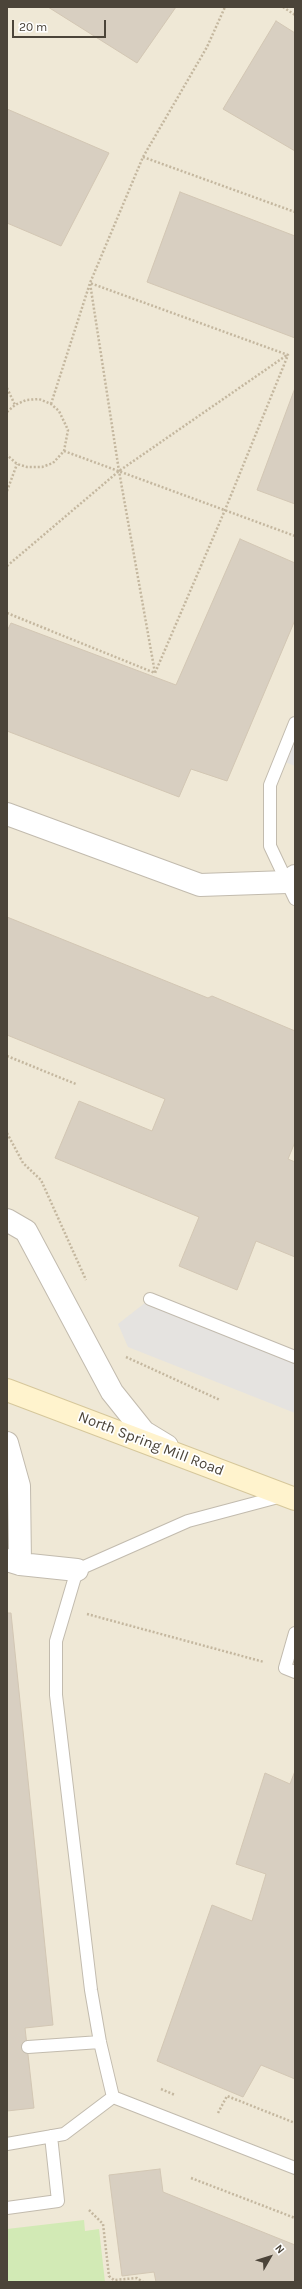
<!DOCTYPE html>
<style>
body{margin:0}
#map{position:relative;width:302px;height:2289px;overflow:hidden;background:#f6f3ec;font-family:Karla,sans-serif}
canvas{display:block}
.frame{position:absolute;inset:0;border:8px solid #4b4439;pointer-events:none}
.north{position:absolute;left:250px;top:2237px;width:40px;height:40px;-webkit-text-stroke:3px #fff;paint-order:stroke;rotate:51deg;font-size:11px;font-weight:700;line-height:16px;text-align:center;color:#4b4439}
.north::after{content:'';display:block;margin:auto;width:14px;height:18px;background:#4b4439;clip-path:polygon(50% 0,100% 100%,50% 72%,0 100%)}
.scale{position:absolute;left:12px;top:20px;width:94px;height:18px;box-sizing:border-box;border:2px solid #4b4439;border-top:0;padding-left:5px;font-size:12px;line-height:14px;white-space:nowrap;color:#4b4439;-webkit-text-stroke:3px #fff;paint-order:stroke}
</style>
<div id="map">
<canvas width="302" height="2289"></canvas>
<div class="frame"></div>
<div class="north">N</div>
<div class="scale">20 m</div>
</div>
<script>
const g = document.querySelector('canvas').getContext('2d');
g.lineJoin = 'round';
function paint(path, color) { g.fillStyle = color; g.fill(path, 'evenodd'); }
const shape = rows => new Path2D(rows.map(r => 'M' + r).join(''));
function trace(path, color, width, dash) { g.strokeStyle = color; g.lineWidth = width; g.lineCap = dash ? 'butt' : 'round'; g.setLineDash(dash || []); g.stroke(path); }
function label(font, color, halo, rows, align = 'center') {
  g.font = font + ' Karla,sans-serif'; g.lineWidth = 3.5; g.setLineDash([]); g.textBaseline = 'middle'; g.strokeStyle = halo; g.fillStyle = color; for (const [text, x, y, turn = 0] of rows) {
    g.save(); g.translate(x, y); g.rotate((+turn || 0) * Math.PI / 180); g.textAlign = isNaN(turn) ? turn : align; if (halo) g.strokeText(text, 0, 0); g.fillText(text, 0, 0); g.restore();
  }
}
const education = shape([
 [7,7,295,7,295,2282,7,2282]
]);
const green = shape([
 [84,2220,85,2231,99,2229,105,2282,7,2282,7,2229]
]);
const parking = shape([
 [295,723,295,766,280,760],
 [150,1299,295,1357,295,1413,128,1347,118,1324]
]);
const building = shape([
 [48,7,176,7,137,63,48,7],
 [276,21,295,33,295,151,223,109,276,21],
 [7,109,109,153,61,246,7,223,7,109],
 [180,192,295,236,295,338,147,282,180,192],
 [295,388,295,504,257,490,295,388],
 [240,539,295,563,295,620,227,781,191,769,179,797,7,731,7,631,11,623,176,685,240,539],
 [7,917,208,998,212,996,295,1031,295,1142,288,1159,295,1162,295,1257,256,1241,237,1290,179,1266,199,1217,55,1158,79,1101,152,1131,165,1099,7,1035,7,917],
 [7,1613,11,1613,53,2025,25,2028,34,2108,7,2111,7,1613],
 [295,1771,295,2079,261,2065,243,2097,157,2061,212,1905,252,1921,266,1874,236,1864,265,1773,290,1784,295,1771],
 [160,2169,163,2192,295,2245,295,2282,156,2282,154,2272,122,2276,109,2175,160,2169]
]);
const path = shape([
 [283,7,295,15],
 [143,157,295,212],
 [7,388,15,405],
 [51,404,90,283,143,157,207,47,225,7],
 [7,412,15,405,26,400,39,399,51,404,59,411,68,430,64,451,53,463,42,467,27,467,17,464,7,455],
 [64,451,295,536],
 [7,491,17,464],
 [7,566,119,471,287,355],
 [7,613,155,673,225,510,288,355,90,283,119,471,155,673],
 [7,1056,76,1084],
 [7,1133,23,1163,41,1180,86,1280],
 [126,1357,220,1400],
 [87,1614,264,1662],
 [161,2089,175,2095],
 [218,2113,227,2096,295,2123],
 [191,2178,295,2218],
 [89,2210,103,2224,109,2276,114,2280,137,2278,143,2282]
]);
const lane = shape([
 [295,723,270,785,270,846,295,899],
 [150,1299,295,1357],
 [282,1496,188,1521,77,1570,56,1641,56,1695,91,1990,100,2042,113,2097,295,2168],
 [295,1633,285,1668,295,1672],
 [28,2047,100,2042],
 [7,2144,64,2134,113,2097],
 [7,2208,58,2201,51,2136]
]);
const street = shape([
 [7,814,200,885,287,882,295,876],
 [7,1220,26,1231,112,1392,144,1432,167,1446],
 [7,1443,19,1486,20,1564],
 [7,1560,20,1564,77,1570]
]);
const secondary = shape([
 [7,1390,295,1499]
]);
const streetNames = [
 ["North Spring Mill Road",151,1444,21]
];
paint(education, '#efe8d6');
paint(green, '#d2eab5');
paint(parking, '#e5e3e0');
paint(building, '#d8cfc1');
trace(building, '#d3c7b4', 1);
trace(lane, '#c2bbae', 14);
trace(street, '#c2bbae', 24);
trace(secondary, '#d6c79b', 24);
trace(path, '#c4b79f', 2.5, [2, 2]);
trace(lane, '#fff', 12);
trace(street, '#fff', 22);
trace(secondary, '#fff3cd', 22);
label('15px', '#4b4439', '#fff', streetNames);
</script>
